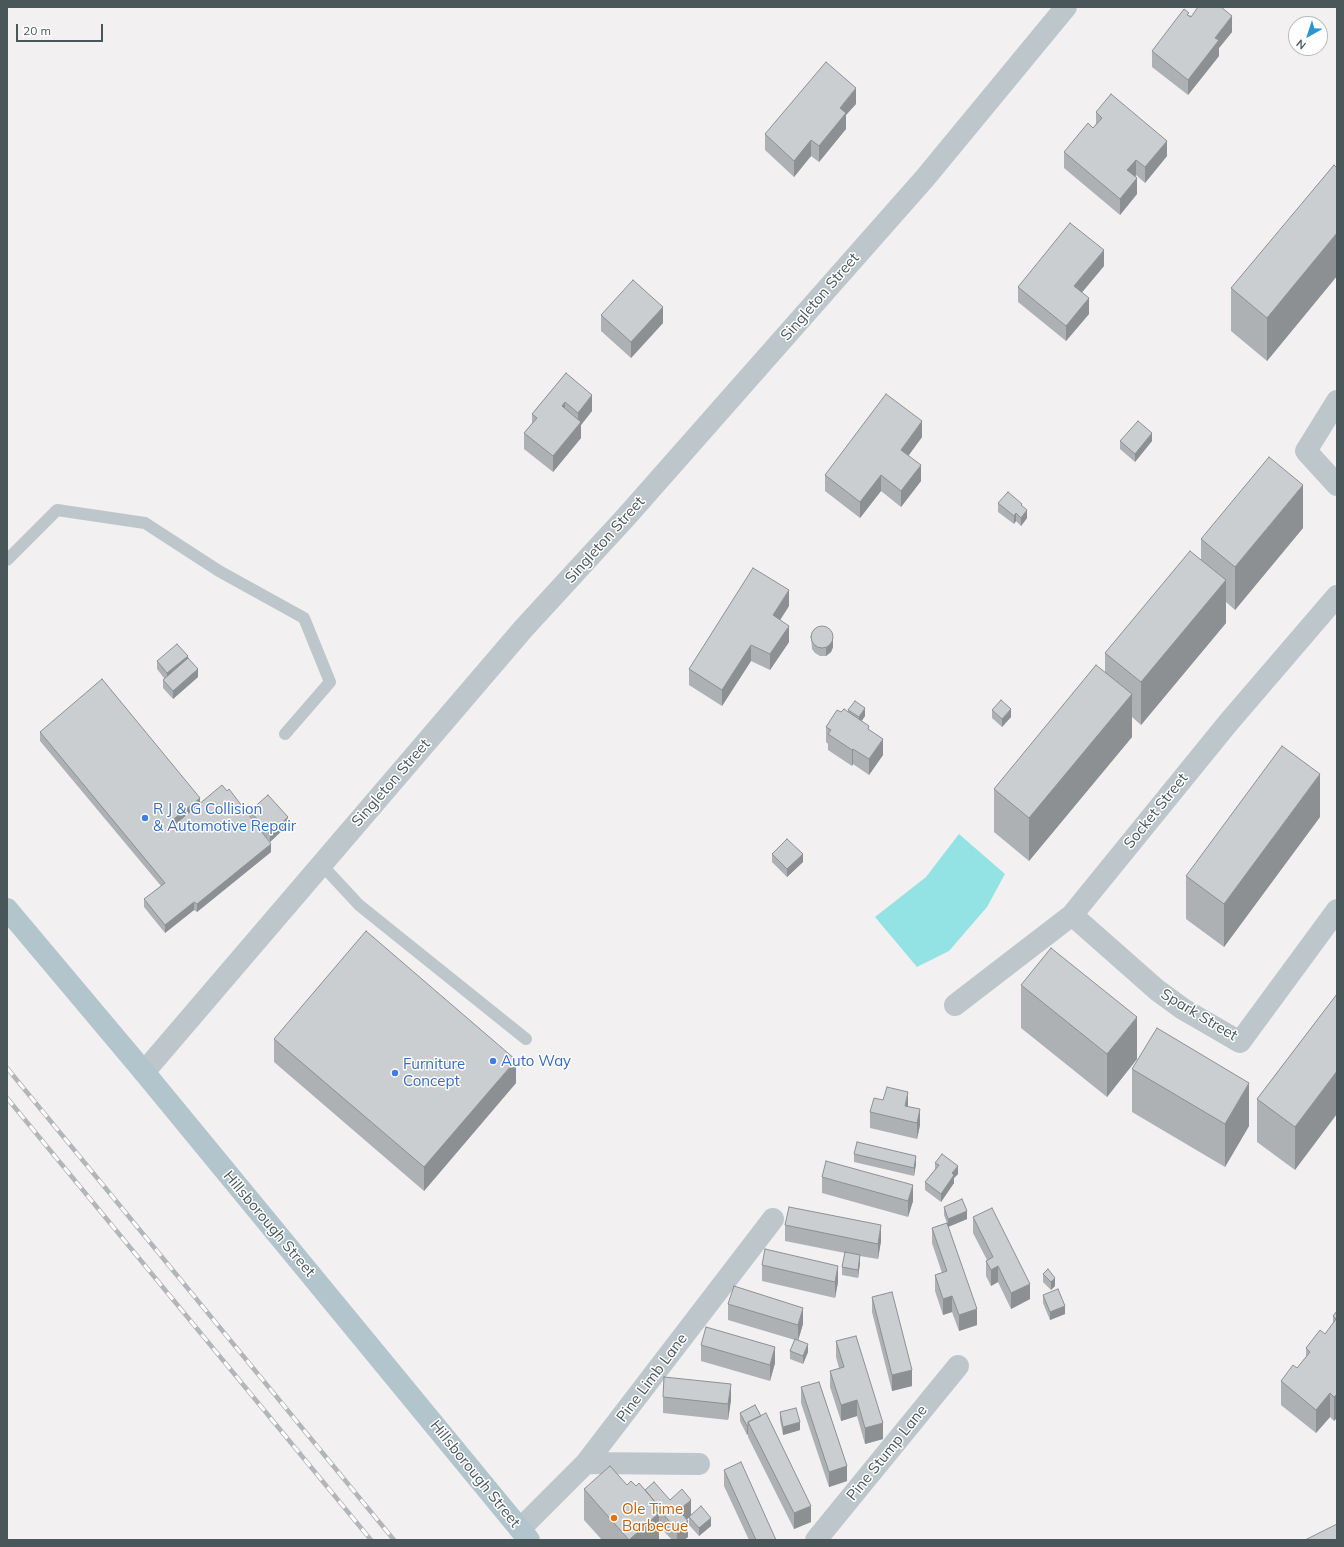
<!DOCTYPE html>
<style>
body{margin:0}
#map{position:relative;width:1344px;height:1547px;overflow:hidden;background:#f2f0f0;font-family:Mulish,sans-serif}
canvas{display:block}
.frame{position:absolute;inset:0;border:8px solid #49575b;pointer-events:none}
.north{position:absolute;left:1288px;top:16px;width:40px;height:40px;box-sizing:border-box;background:#fff;border:1px solid #b6bcbd;border-radius:50%;rotate:219deg;font-size:11px;font-weight:700;line-height:16px;text-align:center;color:#49575b}
.north::after{content:'';display:block;margin:auto;width:14px;height:18px;background:#2b95d1;clip-path:polygon(50% 0,100% 100%,50% 72%,0 100%)}
.scale{position:absolute;left:16px;top:24px;width:87px;height:18px;box-sizing:border-box;border:2px solid #49575b;border-top:0;padding-left:5px;font-size:12px;line-height:14px;white-space:nowrap;color:#49575b;-webkit-text-stroke:3px #fff;paint-order:stroke}
</style>
<div id="map">
<canvas width="1344" height="1547"></canvas>
<div class="frame"></div>
<div class="north">N</div>
<div class="scale">20 m</div>
</div>
<script>
const g = document.querySelector('canvas').getContext('2d');
g.lineJoin = 'round';
function paint(path, color) { g.fillStyle = color; g.fill(path, 'evenodd'); }
const shape = rows => new Path2D(rows.map(r => 'M' + r).join(''));
function trace(path, color, width, dash) { g.strokeStyle = color; g.lineWidth = width; g.lineCap = dash ? 'butt' : 'round'; g.setLineDash(dash || []); g.stroke(path); }
function label(font, color, halo, rows, align = 'center') {
  g.font = font + ' Mulish,sans-serif'; g.lineWidth = 3; g.setLineDash([]); g.textBaseline = 'middle'; g.strokeStyle = halo; g.fillStyle = color; for (const [text, x, y, turn = 0] of rows) {
    g.save(); g.translate(x, y); g.rotate((+turn || 0) * Math.PI / 180); g.textAlign = isNaN(turn) ? turn : align; if (halo) g.strokeText(text, 0, 0); g.fillText(text, 0, 0); g.restore();
  }
}
const water = shape([
 [959,834,1005,874,987,907,949,951,917,967,875,917,926,877]
]);
const lane = shape([
 [7,560,57,510,145,523,219,571,304,618,330,682,285,734],
 [321,864,359,905,526,1039]
]);
const street = shape([
 [1337,401,1306,451,1337,485],
 [1072,915,1157,990,1183,1009,1240,1042,1337,910],
 [955,1005,1072,915,1228,723,1337,596],
 [144,1072,524,628,626,517,925,178,1066,7],
 [586,1463,699,1464],
 [520,1529,586,1463,773,1219],
 [816,1540,958,1366]
]);
const primary = shape([
 [7,909,144,1072,529,1540]
]);
const rail = shape([
 [7,1068,394,1540],
 [7,1098,371,1540]
]);
const wall = shape([
 [1189,15,1232,32,1219,48,1219,56,1188,95,1152,67,1152,51],
 [856,104,846,115,846,129,819,162,811,156,794,177,765,150,765,134],
 [1096,112,1167,156,1145,183,1136,175,1137,194,1120,215,1064,168,1064,152,1093,128,1096,124],
 [1337,168,1337,276,1267,361,1231,331,1231,288],
 [1104,266,1082,292,1089,314,1066,341,1018,302,1018,287],
 [601,315,663,323,631,358,601,331],
 [566,373,592,411,581,425,581,438,553,472,524,449,524,433,532,423,532,414],
 [922,437,908,456,921,481,901,507,881,491,860,518,825,491,825,475],
 [1120,441,1152,441,1135,462,1120,449],
 [998,503,1022,506,1027,518,1021,526,1016,521,1014,524,998,512],
 [1303,528,1235,610,1226,602,1226,623,1141,725,1132,717,1132,737,1029,861,994,832,994,789,1105,673,1105,653,1201,560,1201,539],
 [789,606,780,620,789,642,770,670,751,661,722,706,689,685,689,669],
 [811,635,833,647,831,652,826,656,820,656,815,653,812,649],
 [188,658,198,677,173,699,163,688,163,680,164,678,157,669,157,661],
 [848,710,865,716,861,721,869,730,883,755,869,775,853,764,852,766,828,750,828,744,826,742,826,727,848,712],
 [992,710,1011,717,1002,727,992,718],
 [40,732,200,803,250,817,250,811,288,825,270,842,266,837,271,852,197,912,194,910,165,933,144,907,144,899,161,886,40,741],
 [1320,817,1224,947,1186,919,1186,876],
 [772,854,803,862,787,877,772,862],
 [1021,985,1137,1059,1107,1097,1021,1028],
 [1337,994,1295,1170,1257,1142,1257,1099],
 [274,1039,516,1083,424,1191,274,1062],
 [1132,1069,1249,1126,1225,1167,1132,1112],
 [908,1107,920,1125,917,1139,870,1128,870,1112],
 [854,1154,916,1164,914,1176,854,1162],
 [935,1163,958,1174,954,1178,954,1183,941,1202,925,1190,925,1182,935,1169],
 [822,1177,913,1201,908,1217,822,1193],
 [944,1207,967,1219,948,1227,977,1325,959,1331,952,1312,943,1315,935,1291,935,1275,942,1273,932,1243,932,1228,947,1223,944,1215],
 [973,1217,1030,1299,1011,1309,998,1282,991,1286,986,1276,986,1261,987,1260,973,1233],
 [785,1225,881,1241,878,1259,860,1256,860,1263,858,1278,842,1275,842,1267,845,1253,785,1241],
 [762,1265,838,1282,835,1298,762,1281],
 [1043,1274,1055,1286,1051,1290,1043,1282],
 [1043,1295,1065,1314,1050,1320,1043,1303],
 [872,1297,912,1386,892,1391,872,1312],
 [728,1304,803,1324,798,1340,808,1352,803,1364,790,1359,790,1351,795,1340,728,1320],
 [1337,1311,1334,1421,1330,1417,1316,1433,1281,1405,1281,1381,1297,1368,1306,1357,1306,1348,1325,1334,1333,1324,1333,1316],
 [836,1341,883,1439,865,1444,857,1416,841,1421,830,1387,830,1371,839,1368,836,1357],
 [701,1345,775,1363,770,1381,701,1361],
 [801,1387,847,1481,829,1487,801,1403],
 [663,1397,731,1400,728,1420,663,1413],
 [755,1405,811,1522,794,1529,748,1437,748,1434,747,1435,740,1421,740,1413],
 [780,1412,800,1430,783,1435,780,1420],
 [724,1470,776,1540,749,1540,724,1486],
 [627,1485,636,1486,645,1490,670,1500,691,1515,711,1526,699,1536,689,1525,689,1518,687,1519,688,1537,684,1540,672,1540,659,1526,659,1540,602,1540,584,1520,584,1489]
]);
const shadedWall = shape([
 [1232,16,1232,32,1219,48,1219,56,1188,95,1188,80,1215,38],
 [856,88,856,104,846,115,846,129,819,162,819,146,840,108],
 [811,140,811,156,794,177,794,161],
 [1167,141,1167,156,1145,183,1145,167],
 [1136,160,1136,175,1127,186,1127,170],
 [1137,178,1137,194,1120,215,1120,199],
 [1337,233,1337,276,1267,361,1267,318],
 [1104,250,1104,266,1074,302,1074,286],
 [1089,298,1089,314,1066,341,1066,326],
 [663,307,663,323,631,358,631,342],
 [592,395,592,411,581,425,581,438,553,472,553,456,578,426,578,413],
 [565,402,565,418,562,406],
 [922,421,922,437,901,466,901,450],
 [1152,433,1152,441,1135,462,1135,454],
 [921,465,921,481,901,507,901,491],
 [881,475,881,491,860,518,860,502],
 [1303,485,1303,528,1235,610,1235,567],
 [1027,510,1027,518,1021,526,1021,518],
 [1016,513,1016,521,1014,524,1014,516],
 [1226,580,1226,623,1141,725,1141,682],
 [789,590,789,606,773,631,773,615],
 [789,626,789,642,770,670,770,654],
 [833,638,833,647,831,652,826,656,826,648],
 [751,645,751,661,722,706,722,690],
 [188,656,188,664,167,681,167,673],
 [198,669,198,677,173,699,173,691],
 [1132,694,1132,737,1029,861,1029,818],
 [865,708,865,716,859,725,859,717],
 [1011,709,1011,717,1002,727,1002,719],
 [883,739,883,755,869,775,869,759],
 [853,749,853,764,852,766,852,750],
 [1320,774,1320,817,1224,947,1224,904],
 [200,798,200,806,170,830,170,822],
 [288,817,288,825,270,842,270,834],
 [271,844,271,852,197,912,197,904],
 [803,854,803,862,787,877,787,869],
 [194,902,194,910,165,933,165,925],
 [1137,1017,1137,1059,1107,1097,1107,1054],
 [516,1060,516,1083,424,1191,424,1167],
 [1337,1071,1337,1114,1295,1170,1295,1127],
 [1249,1083,1249,1126,1225,1167,1225,1124],
 [908,1092,908,1108,905,1122,905,1106],
 [920,1109,920,1125,917,1139,917,1123],
 [916,1156,916,1164,914,1176,914,1168],
 [958,1166,958,1174,954,1178,954,1183,941,1202,941,1194,952,1173],
 [913,1185,913,1201,908,1217,908,1201],
 [967,1211,967,1219,948,1227,948,1219],
 [881,1225,881,1241,878,1259,878,1244],
 [860,1255,860,1263,858,1278,858,1270],
 [838,1266,838,1282,835,1298,835,1282],
 [998,1266,998,1282,991,1286,991,1270],
 [1055,1278,1055,1286,1051,1290,1051,1282],
 [1030,1284,1030,1299,1011,1309,1011,1293],
 [952,1296,952,1312,943,1315,943,1299],
 [1065,1306,1065,1314,1050,1320,1050,1312],
 [803,1308,803,1324,798,1341,798,1325],
 [977,1309,977,1325,959,1331,959,1315],
 [808,1344,808,1352,803,1364,803,1356],
 [775,1347,775,1363,770,1381,770,1365],
 [912,1370,912,1386,892,1391,892,1375],
 [731,1384,731,1400,728,1420,728,1404],
 [1330,1393,1330,1417,1316,1433,1316,1410],
 [1337,1394,1337,1418,1334,1421,1334,1397],
 [857,1400,857,1416,841,1421,841,1405],
 [800,1422,800,1430,783,1435,783,1427],
 [883,1423,883,1439,865,1444,865,1428],
 [747,1426,748,1426,748,1434,747,1435],
 [847,1466,847,1481,829,1487,829,1472],
 [691,1500,691,1516,679,1526,679,1510],
 [656,1503,656,1516,659,1513,659,1540,629,1540,653,1506],
 [811,1506,811,1522,794,1529,794,1513],
 [711,1518,711,1526,699,1536,699,1528],
 [688,1521,688,1537,684,1540,677,1540,677,1530]
]);
const building = shape([
 [1198,7,1221,7,1232,16,1215,38,1219,40,1188,80,1152,51,1184,9,1189,13,1187,15,1191,17,1198,7],
 [826,62,856,88,840,108,846,113,819,146,811,140,794,161,765,134,826,62],
 [1111,94,1167,141,1145,167,1136,160,1127,170,1137,178,1120,199,1064,152,1088,123,1093,128,1102,118,1096,112,1111,94],
 [1334,165,1337,168,1337,233,1267,318,1231,288,1334,165],
 [1070,223,1104,250,1074,286,1089,298,1066,326,1018,287,1070,223],
 [633,280,663,307,631,342,601,315,633,280],
 [566,373,592,395,578,413,565,402,562,406,581,422,553,456,524,433,537,418,532,414,566,373],
 [886,394,922,421,901,450,921,465,901,491,881,475,860,502,825,475,886,394],
 [1138,421,1152,433,1135,454,1120,441,1138,421],
 [1269,457,1303,485,1235,567,1201,539,1269,457],
 [1008,492,1022,504,1021,505,1027,510,1021,518,1016,513,1014,516,998,503,1008,492],
 [1190,551,1226,580,1141,682,1105,653,1190,551],
 [753,568,789,590,773,615,789,626,770,654,751,645,722,690,689,669,753,568],
 '811 637a11 11 0 1 1 22 0a11 11 0 1 1-22 0Z',
 [177,644,188,656,167,673,157,661,177,644],
 [188,658,198,669,173,691,163,680,188,658],
 [1096,665,1132,694,1029,818,994,789,1096,665],
 [102,679,200,798,170,822,173,826,222,785,227,791,229,789,271,844,197,904,194,902,165,925,144,899,165,883,40,732,102,679],
 [1001,700,1011,709,1002,719,992,710,1001,700],
 [855,701,865,708,859,717,848,710,855,701],
 [844,709,869,726,868,729,883,739,869,759,853,749,852,750,828,734,831,730,826,727,837,710,841,712,844,709],
 [1282,746,1320,774,1224,904,1186,876,1282,746],
 [268,795,288,817,270,834,250,811,268,795],
 [787,839,803,854,787,869,772,854,787,839],
 [366,931,516,1060,424,1167,274,1039,366,931],
 [1051,948,1137,1017,1107,1054,1021,985,1051,948],
 [1337,994,1337,1071,1295,1127,1257,1099,1337,994],
 [1157,1028,1249,1083,1225,1124,1132,1069,1157,1028],
 [887,1087,908,1092,905,1106,920,1109,917,1123,870,1112,874,1098,883,1100,887,1087],
 [857,1142,916,1156,914,1168,854,1154,857,1142],
 [942,1154,958,1166,952,1173,954,1175,941,1194,925,1182,939,1165,935,1163,942,1154],
 [826,1161,913,1185,908,1201,822,1177,826,1161],
 [962,1199,967,1211,948,1219,944,1207,962,1199],
 [789,1207,881,1225,878,1244,785,1225,789,1207],
 [992,1208,1030,1284,1011,1293,998,1266,991,1270,986,1261,993,1257,973,1217,992,1208],
 [947,1223,977,1309,959,1315,952,1296,943,1299,935,1275,947,1271,932,1228,947,1223],
 [765,1249,838,1266,835,1282,762,1265,765,1249],
 [845,1252,860,1255,858,1270,842,1267,845,1252],
 [1048,1269,1055,1278,1051,1282,1043,1274,1048,1269],
 [734,1286,803,1308,798,1325,728,1304,734,1286],
 [1058,1289,1065,1306,1050,1312,1043,1295,1058,1289],
 [892,1292,912,1370,892,1375,872,1297,892,1292],
 [1337,1311,1337,1394,1334,1397,1330,1393,1316,1410,1281,1381,1293,1365,1297,1368,1310,1352,1306,1348,1320,1330,1325,1334,1336,1319,1333,1316,1337,1311],
 [706,1327,775,1347,770,1365,701,1345,706,1327],
 [856,1336,883,1423,865,1428,857,1400,841,1405,830,1371,844,1367,836,1341,856,1336],
 [795,1339,808,1344,803,1356,790,1351,795,1339],
 [664,1377,731,1384,728,1404,663,1397,664,1377],
 [819,1382,847,1466,829,1472,801,1387,819,1382],
 [755,1405,761,1416,748,1422,748,1426,747,1426,740,1413,755,1405],
 [796,1408,800,1422,783,1427,780,1412,796,1408],
 [766,1413,811,1506,794,1513,748,1422,766,1413],
 [741,1462,776,1540,756,1540,724,1470,741,1462],
 [610,1466,627,1485,631,1481,636,1486,639,1483,656,1503,653,1506,659,1513,629,1540,584,1489,610,1466],
 [654,1482,670,1500,682,1489,691,1500,679,1510,688,1521,677,1530,656,1506,656,1503,645,1490,654,1482],
 [701,1506,711,1518,699,1528,689,1517,701,1506],
 [1337,1524,1337,1540,1305,1540,1337,1524]
]);
const markers = [
 [145,818,4,"#3f7fe0"],
 [493,1061,4,"#3f7fe0"],
 [395,1073,4,"#3f7fe0"],
 [614,1518,4,"#e8710a"]
];
const streetNames = [
 ["Singleton Street",820,297,-49],
 ["Singleton Street",605,540,-48],
 ["Singleton Street",391,783,-49],
 ["Socket Street",1156,811,-51],
 ["Spark Street",1199,1015,31],
 ["Hillsborough Street",269,1224,50],
 ["Pine Limb Lane",652,1378,-53],
 ["Pine Stump Lane",887,1453,-51],
 ["Hillsborough Street",475,1474,51]
];
const shopNames = [
 ["R J & G Collision",153,809],
 ["& Automotive Repair",153,826],
 ["Auto Way",501,1061],
 ["Furniture",403,1064],
 ["Concept",403,1081]
];
const foodNames = [
 ["Ole Time",622,1509],
 ["Barbecue",622,1526]
];
paint(water, '#94e3e4');
trace(lane, '#bdc7cb', 12);
trace(street, '#bdc7cb', 22);
trace(primary, '#b2c4cc', 22);
trace(rail, '#b3b6b9', 4.5);
trace(rail, '#fff', 3, [9]);
paint(wall, '#aeb1b4');
paint(shadedWall, '#8d9092');
paint(building, '#caced1');
trace(building, '#8d9092', 1);
for (const [x, y, r, color] of markers) { const dot = new Path2D(); dot.arc(x, y, r, 0, 2 * Math.PI); g.fillStyle = color; g.fill(dot); trace(dot, '#fff', 1.5); }
label('15px', '#49575b', '#fff', streetNames);
label('15px', '#366cbe', '#fff', shopNames, 'left');
label('15px', '#c56008', '#fff', foodNames, 'left');
</script>
